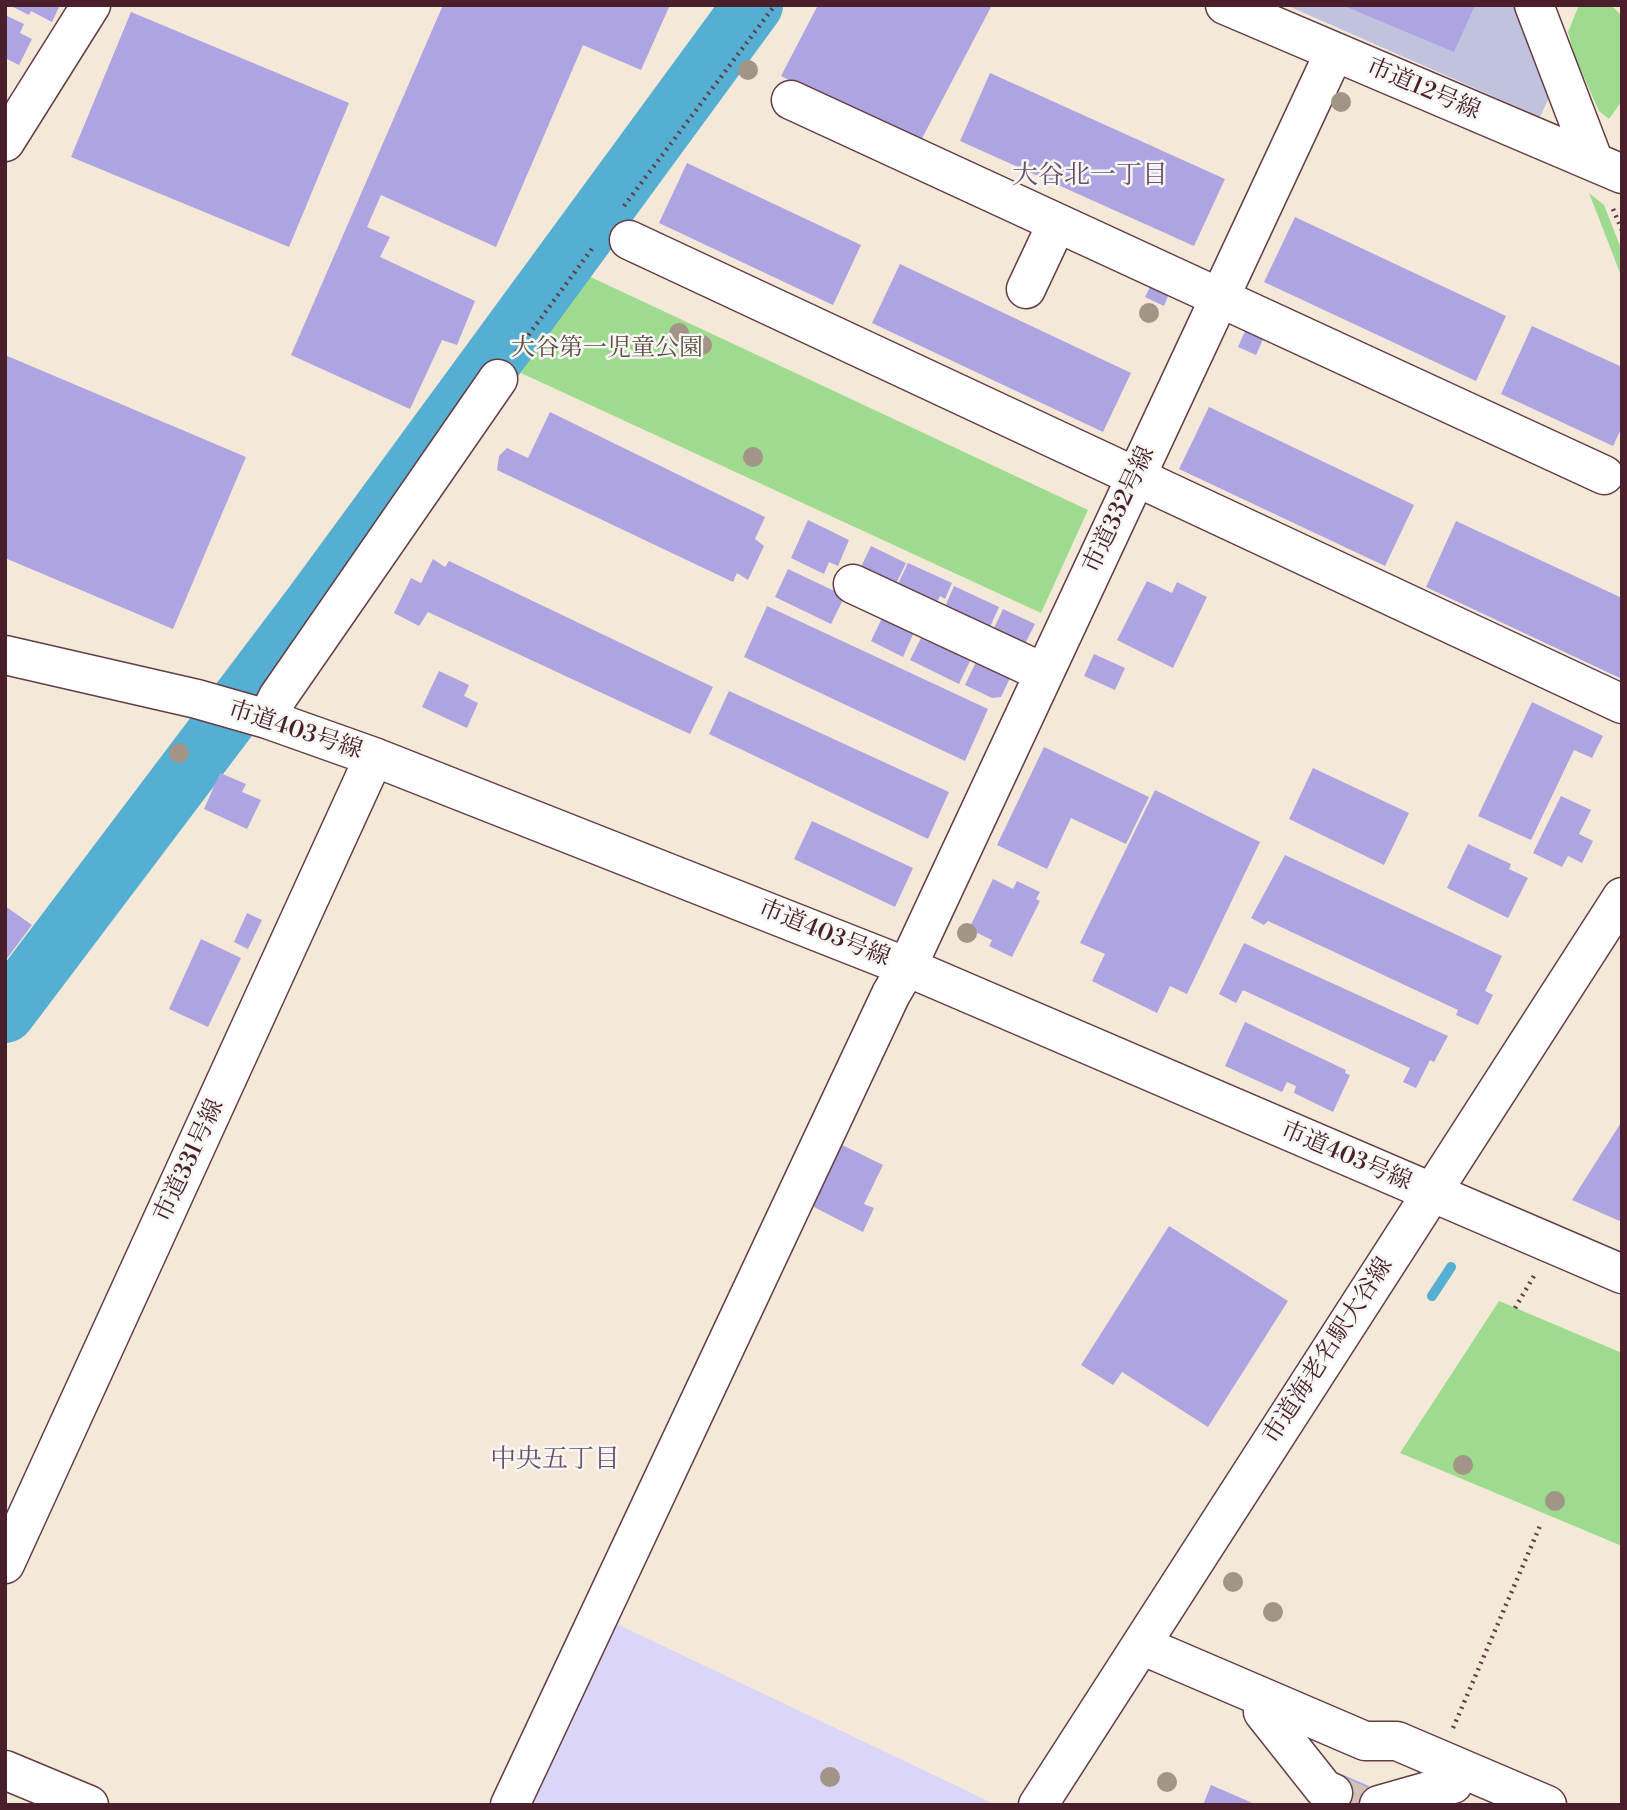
<!DOCTYPE html>
<meta charset="utf-8">
<style>
body{margin:0}
#map{position:relative;width:1627px;height:1810px;overflow:hidden;background:#f4e9d9;font-family:"Libre Bodoni",serif}
canvas{display:block}
.frame{position:absolute;inset:0;border:7px solid #4a1f2b;pointer-events:none}
</style>
<div id="map">
<canvas width="1627" height="1810"></canvas>
<div class="frame"></div>
</div>
<script>
const g = document.querySelector('canvas').getContext('2d');
g.lineJoin = 'round';
function paint(path, color) { g.fillStyle = color; g.fill(path, 'evenodd'); }
const shape = rows => new Path2D(rows.map(r => 'M' + r).join(''));
function trace(path, color, width, dash) { g.strokeStyle = color; g.lineWidth = width; g.lineCap = dash ? 'butt' : 'round'; g.setLineDash(dash || []); g.stroke(path); }
function label(font, color, halo, rows, align = 'center') {
  g.font = font + ' "Libre Bodoni","Noto Serif JP",serif'; g.lineWidth = 5; g.setLineDash([]); g.textBaseline = 'middle'; g.strokeStyle = halo; g.fillStyle = color; for (const [text, x, y, turn = 0] of rows) {
    g.save(); g.translate(x, y); g.rotate((+turn || 0) * Math.PI / 180); g.textAlign = isNaN(turn) ? turn : align; if (halo) g.strokeText(text, 0, 0); g.fillText(text, 0, 0); g.restore();
  }
}
const built = shape([
 [613,1622,938,1777,992,1803,528,1805]
]);
const industrial = shape([
 [1286,5,1518,5,1552,91,1540,117]
]);
const green = shape([
 [1579,5,1611,5,1622,16,1622,101,1609,119,1599,111,1575,57,1568,32],
 [1589,193,1604,205,1622,251,1622,278],
 [582,273,1088,510,1041,613,521,373],
 [1499,1301,1622,1353,1622,1546,1400,1453]
]);
const stream = shape([
 [1432,1296,1451,1267]
]);
const river = shape([
 [5,1013,311,608,753,5]
]);
const building = shape([
 [9,5,60,5,52,22,31,11,29,15],
 [443,5,670,5,641,70,583,45,496,247,381,195,367,227,390,237,380,257,475,301,457,345,442,340,410,409,291,355],
 [818,5,992,5,918,146,781,76],
 [1342,5,1475,5,1454,52],
 [131,12,349,103,289,247,71,157],
 [5,15,24,24,20,33,32,39,19,65,5,58],
 [990,73,1225,179,1194,246,960,141],
 [687,163,861,245,833,305,659,223],
 [1295,217,1506,316,1476,381,1264,282],
 [900,264,1131,373,1103,432,872,323],
 [1151,285,1169,294,1164,306,1145,297],
 [1532,326,1622,367,1622,427,1613,446,1501,394],
 [1246,329,1264,337,1256,355,1238,347],
 [5,355,246,457,173,629,5,558],
 [1209,407,1414,505,1385,566,1179,469],
 [550,412,765,517,755,539,764,546,748,580,737,573,733,582,497,470,499,456,507,448,528,458],
 [808,520,849,540,838,566,829,562,824,574,791,558],
 [1456,521,1622,598,1622,679,1426,587],
 [871,546,906,563,893,590,858,573],
 [433,559,445,567,449,561,713,687,690,734,428,612,419,626,394,613,411,578,421,583],
 [908,563,952,583,945,599,940,596,933,611,894,592],
 [788,569,845,596,831,624,775,597],
 [1147,581,1172,593,1177,582,1207,597,1173,668,1117,640],
 [954,586,999,607,989,629,941,616],
 [767,606,988,709,965,761,744,657],
 [1003,609,1035,624,1024,646,990,637],
 [883,616,914,632,903,657,871,641],
 [932,637,952,646,950,651,970,661,959,684,910,660,921,638,929,642],
 [1094,654,1125,668,1115,690,1084,676],
 [976,662,1010,678,1001,697,992,698,965,685],
 [439,671,469,685,464,696,478,703,467,728,422,707],
 [729,691,949,792,928,839,709,734],
 [1532,702,1603,736,1592,758,1574,750,1531,840,1478,816],
 [1044,747,1149,797,1126,844,1071,818,1047,869,997,845],
 [1313,768,1409,813,1384,865,1289,819],
 [220,773,246,784,242,792,261,800,247,829,204,809],
 [1155,790,1260,842,1187,994,1170,986,1157,1013,1092,981,1105,954,1080,943],
 [1561,796,1591,810,1579,834,1593,841,1582,863,1568,856,1562,867,1533,853],
 [812,821,913,868,895,907,794,859],
 [1468,844,1511,864,1509,869,1528,878,1508,918,1447,888],
 [1285,855,1502,956,1485,991,1493,995,1478,1025,1456,1015,1458,1010,1268,921,1264,925,1251,918],
 [993,879,1013,889,1017,881,1040,892,1036,899,1040,901,1012,957,989,946,992,940,969,929],
 [5,906,32,925,5,961],
 [247,913,262,920,248,949,234,942],
 [201,939,241,958,208,1027,169,1009],
 [1244,943,1448,1036,1434,1062,1430,1060,1416,1088,1403,1082,1410,1068,1243,990,1236,1003,1219,994],
 [1245,1022,1346,1070,1345,1073,1350,1075,1333,1112,1294,1093,1296,1086,1287,1082,1282,1092,1225,1066],
 [1622,1121,1622,1222,1572,1200],
 [832,1140,883,1165,864,1204,874,1208,863,1232,812,1206],
 [1169,1226,1288,1301,1208,1427,1122,1372,1113,1385,1081,1365],
 [1341,1774,1369,1786,1361,1805,1328,1805],
 [1211,1785,1257,1805,1203,1805]
]);
const minorTunnel = shape([
 [1333,1793,1360,1805]
]);
const path = shape([
 [624,206,775,5],
 [1613,209,1622,230],
 [516,352,594,246],
 [1515,1308,1534,1276],
 [1453,1728,1540,1526]
]);
const minor = shape([
 [1225,5,1622,174],
 [1534,5,1594,162],
 [791,100,1604,475],
 [5,142,91,5],
 [629,240,1622,704],
 [1026,289,1057,223],
 [853,584,1044,673],
 [5,655,197,699,267,719,374,757,907,967,1622,1274],
 [267,719,278,697,498,379],
 [5,1564,374,757],
 [1141,1645,1365,1741,1397,1741,1547,1805],
 [1263,1712,1324,1789,1333,1793],
 [5,1770,89,1805],
 [510,1805,891,994,907,967,1334,53],
 [1038,1805,1622,897],
 [1379,1805,1453,1784]
]);
const trees = [
 [748,70],
 [1341,102],
 [1149,313],
 [679,333],
 [702,345],
 [753,457],
 [179,753],
 [967,933],
 [1463,1465],
 [1555,1501],
 [1233,1582],
 [1273,1612],
 [830,1777],
 [1167,1782]
];
const streetNames = [
 ["市道12号線",1423,90,23],
 ["市道332号線",1120,510,-65],
 ["市道403号線",295,731,18],
 ["市道403号線",824,934,22],
 ["市道403号線",1346,1157,23],
 ["市道331号線",190,1161,-65],
 ["市道海老名駅大谷線",1329,1351,-57]
];
const parkNames = [
 ["大谷第一児童公園",607,349]
];
const neighbourhoodNames = [
 ["大谷北一丁目",1090,177],
 ["中央五丁目",555,1461]
];
paint(built, '#dbd6f7');
paint(industrial, '#c1c2dd');
paint(green, '#9edb8f');
trace(stream, '#54afd2', 10);
trace(river, '#54afd2', 60);
paint(building, '#ada4e1');
trace(minorTunnel, '#d2c1b6', 38, [38, 19]);
trace(minor, '#643d45', 41);
trace(path, '#643d45', 4.5, [2, 5]);
trace(minor, '#fff', 38);
g.fillStyle = '#a29487';
for (const [x, y] of trees) { g.beginPath(); g.arc(x, y, 10, 0, 2 * Math.PI); g.fill(); }
label('24px', '#4a1f2b', '#f6f6f2', streetNames);
label('24px', '#5f4e44', '#f6f6f2', parkNames);
label('26px', '#6d4e6b', '#f6f6f2', neighbourhoodNames);
</script>
